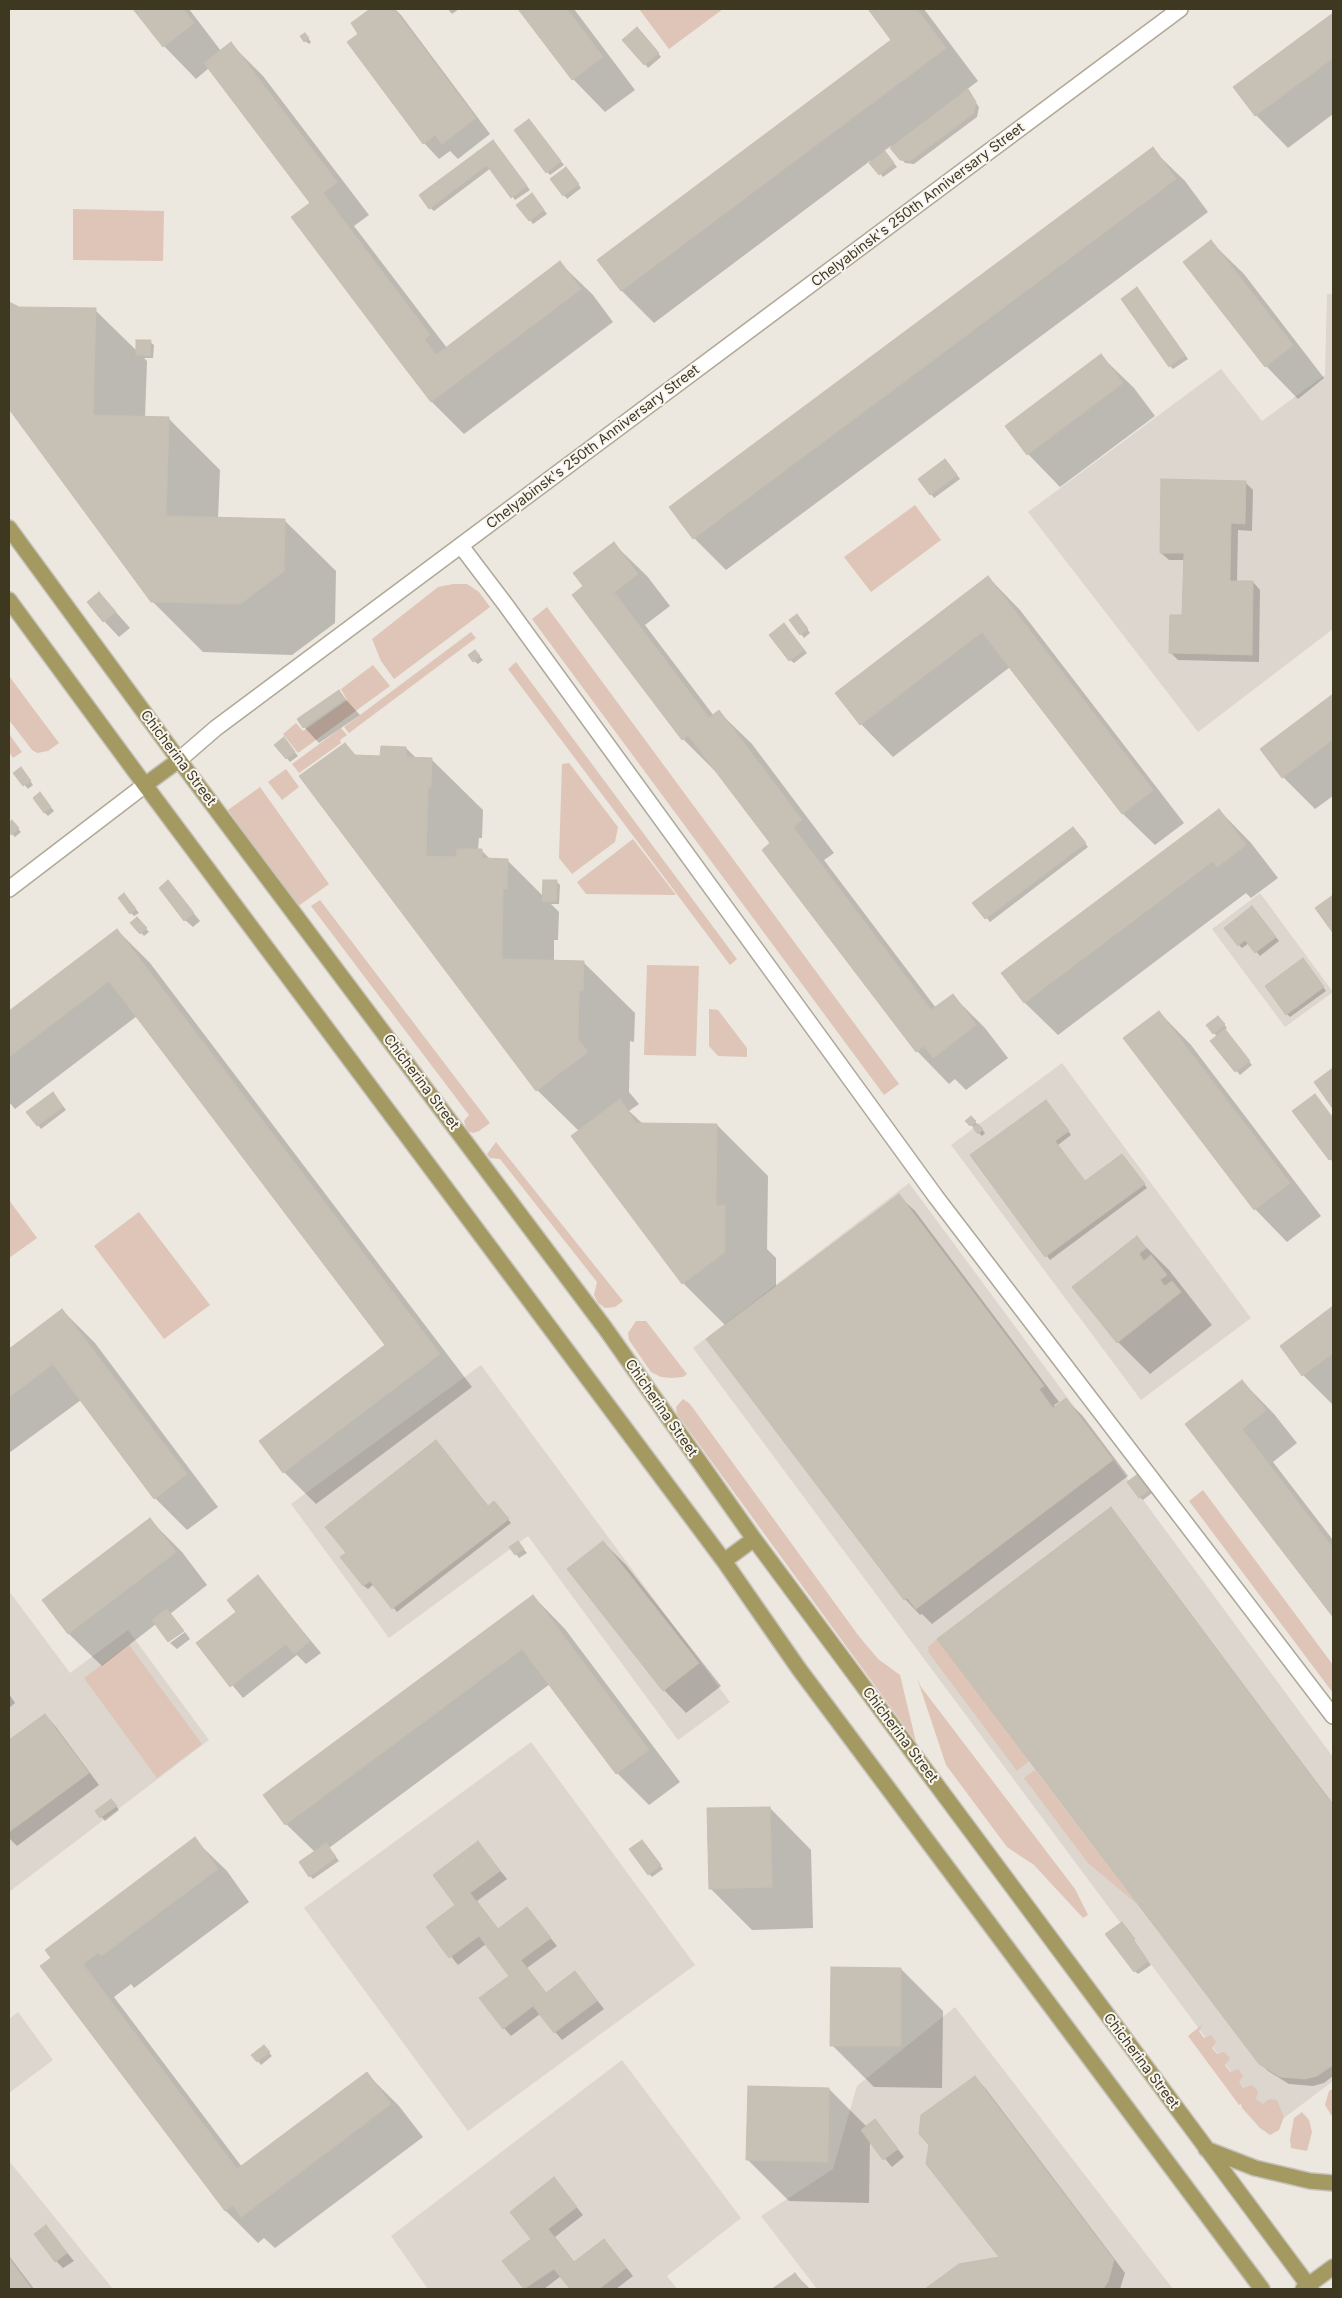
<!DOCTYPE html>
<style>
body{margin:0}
#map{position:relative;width:1342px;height:2298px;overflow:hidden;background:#ece7df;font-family:Inter,sans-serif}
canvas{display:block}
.frame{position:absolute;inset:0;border:10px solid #3d381f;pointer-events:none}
</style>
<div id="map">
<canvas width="1342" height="2298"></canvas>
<div class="frame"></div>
</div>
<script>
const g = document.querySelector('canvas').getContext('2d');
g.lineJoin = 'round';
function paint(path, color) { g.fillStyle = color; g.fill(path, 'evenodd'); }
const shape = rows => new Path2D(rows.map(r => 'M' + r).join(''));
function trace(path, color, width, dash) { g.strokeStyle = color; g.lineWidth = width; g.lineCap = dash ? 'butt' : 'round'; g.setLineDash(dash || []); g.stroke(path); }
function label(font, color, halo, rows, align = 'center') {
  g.font = font + ' Inter,sans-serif'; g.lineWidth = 4; g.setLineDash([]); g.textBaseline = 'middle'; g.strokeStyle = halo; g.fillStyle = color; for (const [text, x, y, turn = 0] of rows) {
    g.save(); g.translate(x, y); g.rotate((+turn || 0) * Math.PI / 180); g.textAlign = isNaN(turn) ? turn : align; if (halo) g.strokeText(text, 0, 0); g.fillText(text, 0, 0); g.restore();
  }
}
const built = shape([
 [1327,294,1333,294,1333,629,1198,732,1028,512,1221,369,1262,421,1325,375],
 [1260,893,1333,992,1285,1027,1212,929],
 [1062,1063,1251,1318,1141,1400,951,1145],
 [909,1183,1333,1757,1333,2081,1272,2127,693,1348],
 [481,1365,730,1702,678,1740,528,1536,389,1638,291,1504],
 [9,1591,70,1673,128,1630,209,1740,9,1892],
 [531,1742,695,1965,468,2131,304,1908],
 [955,2007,1173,2289,817,2289,761,2216,833,2169,857,2086],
 [18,2012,53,2060,9,2093,9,2019],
 [622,2060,741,2218,667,2276,677,2289,428,2289,391,2236],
 [9,2161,113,2289,9,2289]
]);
const green = shape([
 [639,9,723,9,669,49],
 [73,209,164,211,163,261,73,260],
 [915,505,941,540,871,592,844,557],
 [453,584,467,584,479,592,490,607,394,679,381,661,372,639,438,587],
 [547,607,899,1084,884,1095,532,619],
 [471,632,476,638,349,733,344,727],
 [516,662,737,959,730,965,508,669],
 [373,665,390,686,298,753,283,734,296,723,303,731,347,700,341,689],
 [9,676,59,743,48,751,37,753,32,750,9,720],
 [341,728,347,735,340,740,341,743,299,773,292,764],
 [9,734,22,752,13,758,9,752],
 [569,763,618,827,615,842,572,874,559,858,562,764],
 [286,769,299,787,282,800,268,782],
 [260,787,329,884,297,907,228,810],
 [633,839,676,895,586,894,577,882],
 [320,900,490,1123,479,1131,473,1133,467,1131,464,1121,469,1115,311,906],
 [647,965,699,966,696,1056,644,1055],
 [709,1009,718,1010,747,1048,747,1057,718,1056,709,1046],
 [496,1142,623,1301,615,1307,605,1308,598,1303,594,1295,597,1282,500,1159,490,1158,487,1154],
 [9,1200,37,1238,9,1258],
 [139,1212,210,1305,164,1339,94,1246],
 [636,1321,646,1321,687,1374,683,1377,671,1378,661,1377,651,1372,629,1340,628,1333],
 [683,1399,690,1404,858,1635,878,1659,900,1675,916,1742,677,1414,676,1407],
 [1203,1490,1333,1665,1333,1693,1189,1501],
 [937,1639,1029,1761,1017,1771,929,1653,928,1647],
 [129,1645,202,1744,157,1778,84,1678],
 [917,1678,921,1687,1075,1889,1088,1915,1083,1918,1034,1865,1007,1847,946,1765],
 [1035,1770,1137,1904,1088,1863,1024,1778],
 [1203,2024,1199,2031,1204,2038,1211,2035,1216,2042,1212,2048,1217,2054,1224,2052,1230,2058,1225,2065,1230,2072,1238,2069,1243,2076,1239,2082,1243,2088,1252,2085,1258,2091,1256,2099,1263,2104,1269,2099,1277,2100,1284,2117,1279,2130,1270,2135,1260,2128,1242,2108,1241,2104,1239,2105,1188,2036],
 [1333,2089,1333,2118,1325,2105,1329,2091],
 [1302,2112,1309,2120,1312,2132,1307,2151,1291,2148,1290,2139,1294,2118]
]);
const shadow = shape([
 [135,9,189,9,221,51,231,44,263,76,369,215,354,226,447,348,560,263,593,295,613,322,464,434,432,402,293,218,312,203,209,68,196,79,164,46],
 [372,9,395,9,401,15,490,134,458,159,450,151,439,159,424,143,352,24],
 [448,9,459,9,452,14],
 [520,9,574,9,635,90,605,112,573,79],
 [870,9,924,9,978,81,966,90,979,107,977,117,914,164,905,163,891,146,884,151,897,167,883,177,870,161,654,323,622,291,599,261,893,40],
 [1333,15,1333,114,1288,148,1256,115,1235,88],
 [641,32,661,57,648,68,645,64],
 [308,38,311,42,309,44,305,41],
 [529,120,564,165,550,175,547,172],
 [496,145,530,190,515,200,491,168,434,211,430,208],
 [1152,149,1185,181,1208,212,726,570,694,538],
 [569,172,581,188,567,199,552,179],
 [535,198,547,214,533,224,530,220],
 [1211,242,1244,274,1324,378,1298,399,1266,366],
 [1140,292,1188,359,1173,369,1170,366],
 [9,303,19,308,95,310,137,351,150,342,154,345,153,358,144,358,147,361,145,418,168,418,220,470,218,519,284,520,336,571,335,623,292,655,203,652,152,601,9,407],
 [1101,356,1134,388,1155,416,1060,487,1028,454,1007,427],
 [949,464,960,479,934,498,931,494],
 [1245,482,1253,490,1252,531,1238,530,1237,582,1253,582,1260,590,1259,662,1178,660,1171,653,1184,617,1185,560,1169,560,1161,553],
 [614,544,647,576,670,606,645,625,714,716,719,712,752,744,834,853,824,860,936,1008,952,995,985,1028,1008,1058,966,1090,955,1079,949,1084,917,1051,764,850,772,843,717,770,715,771,683,739,584,586],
 [988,577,1020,610,1184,823,1155,845,1122,813,1010,667,893,757,861,724,837,693],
 [99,593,130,628,119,637,104,621],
 [800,619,810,633,804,638,801,634],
 [787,628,807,653,794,663,790,660],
 [478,655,483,660,478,664,474,661],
 [339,692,360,715,319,743,304,727],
 [1333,695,1333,796,1315,809,1283,777,1262,749],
 [287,742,298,756,290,762,276,745],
 [345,744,356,756,381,757,406,748,416,758,431,759,483,810,482,838,479,838,478,850,482,851,491,860,507,860,544,897,556,881,560,885,559,904,551,904,559,912,558,940,554,940,554,961,583,962,635,1013,634,1042,630,1041,629,1092,639,1104,629,1111,643,1124,717,1125,768,1176,767,1249,776,1258,776,1289,899,1196,915,1211,1059,1402,1054,1405,1056,1408,1066,1400,1082,1415,1128,1476,932,1624,922,1614,920,1615,905,1599,726,1326,683,1283,573,1136,579,1131,537,1090],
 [24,772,33,785,28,789,15,773],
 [43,797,54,811,48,816,44,812],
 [1219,810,1251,843,1278,878,1251,898,1246,893,1058,1035,1025,1003,1003,973],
 [12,822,21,832,15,837,9,831,9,825],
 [1076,832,1088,847,990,922,974,903],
 [168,882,200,921,193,927,185,920],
 [127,898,139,913,134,916,131,913],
 [1255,911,1279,941,1260,956,1249,943,1242,948,1239,945],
 [140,922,149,932,144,936,132,923],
 [117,930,150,963,472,1387,316,1504,284,1472,387,1345,137,1016,15,1109,9,1102,9,1012],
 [1306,963,1326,991,1290,1017,1287,1014],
 [1159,1012,1191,1045,1321,1216,1287,1242,1255,1209,1125,1038],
 [1221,1021,1227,1028,1224,1030,1252,1065,1240,1075,1212,1041,1217,1037,1214,1033],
 [56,1097,66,1110,41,1129,28,1112],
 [1318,1099,1333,1119,1333,1162,1330,1159],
 [1049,1105,1071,1135,1058,1145,1085,1182,1125,1159,1147,1188,1050,1260,972,1156],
 [971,1117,985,1133,982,1136,967,1121],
 [1137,1238,1169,1270,1212,1325,1150,1374,1118,1342],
 [1333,1307,1333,1405,1303,1375,1282,1346],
 [62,1310,95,1343,218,1507,187,1530,155,1498,81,1400,9,1453,9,1350],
 [1242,1381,1274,1414,1297,1443,1273,1462,1333,1540,1333,1615,1186,1424],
 [1141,1479,1152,1493,1143,1500,1140,1497],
 [497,1506,511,1523,397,1612,374,1584,368,1589,364,1586,342,1557],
 [1111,1509,1333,1804,1333,2076,1324,2083,1313,2086,1289,2084,1268,2071,1260,2063],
 [150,1520,182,1552,207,1585,170,1614,183,1630,169,1641,156,1624,102,1666,69,1634,44,1600],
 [518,1542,527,1553,519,1558,511,1547],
 [603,1542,626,1565,721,1686,686,1713,664,1690],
 [258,1577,321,1653,306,1664,297,1655,243,1698,198,1644,238,1612],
 [533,1596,565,1629,680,1782,649,1805,617,1773,550,1684,329,1848,339,1861,313,1879,310,1876,315,1852,286,1824],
 [185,1632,190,1639,177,1649,170,1643],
 [9,1694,15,1703,9,1708],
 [45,1715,56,1727,99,1785,17,1846,9,1838,9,1742],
 [115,1804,119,1810,105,1821,97,1811],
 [770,1808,811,1850,813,1928,752,1930,710,1888],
 [194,1839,227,1871,249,1902,134,1988,131,1984,114,1997,242,2167,367,2074,399,2106,423,2137,275,2248,264,2238,258,2243,225,2210,53,1958],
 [478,1843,507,1879,477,1901,499,1930,527,1909,557,1946,527,1968,547,1994,575,1972,604,2009,562,2040,540,2014,511,2036,504,2028,511,1976,486,1944,458,1965,428,1928,457,1906],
 [646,1845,663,1869,652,1877,649,1874],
 [1125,1927,1151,1965,1138,1974,1135,1971],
 [901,1969,943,2011,942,2088,874,2087,832,2045],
 [267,2050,272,2056,261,2065,253,2055],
 [975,2078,986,2089,1125,2273,1120,2289,927,2289,959,2265,1002,2258],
 [829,2089,867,2127,875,2120,904,2157,892,2167,870,2141,869,2203,789,2201,747,2159],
 [554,2179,583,2215,555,2237,575,2263,611,2248,633,2276,616,2289,571,2289,561,2276,544,2289,526,2289,504,2261,533,2239],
 [46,2227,74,2261,63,2268,56,2261],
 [9,2256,34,2289,9,2289],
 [795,2274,810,2289,774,2289]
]);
const building = shape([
 [133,9,183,9,194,23,163,47,133,9],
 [370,9,394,9,476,118,442,144,435,135,423,144,347,42,358,34,351,23,370,9],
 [518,9,567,9,603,57,572,80,518,9],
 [868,9,917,9,946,48,621,291,597,260,891,40,868,9],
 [1333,13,1333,58,1255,116,1233,87,1333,13],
 [637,27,659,53,644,65,622,40,637,27],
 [305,33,309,38,304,42,300,36,305,33],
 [231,42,337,182,323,193,430,335,398,359,291,217,310,203,204,63,231,42],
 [968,89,976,102,974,113,910,161,900,160,890,148,968,89],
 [529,119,561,161,546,173,514,130,529,119],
 [493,140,527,186,511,198,477,152,493,140],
 [1153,147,1176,179,693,539,669,507,1153,147],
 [885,151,894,163,879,175,869,163,885,151],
 [477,152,487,165,429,209,419,195,477,152],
 [566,167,579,184,563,196,550,179,566,167],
 [532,193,544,210,529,221,516,205,532,193],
 [1211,240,1293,345,1265,367,1183,262,1211,240],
 [560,261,581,289,431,402,398,359,424,339,436,355,560,261],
 [1137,287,1185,355,1169,367,1121,299,1137,287],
 [9,302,19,307,96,308,93,415,169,417,166,516,285,519,284,571,240,604,151,602,9,409,9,302],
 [136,340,151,340,150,356,136,355,136,340],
 [1101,354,1123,383,1027,455,1005,426,1101,354],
 [945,459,957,475,930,495,918,479,945,459],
 [1161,479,1246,481,1245,524,1231,523,1230,581,1253,581,1252,655,1169,653,1170,615,1182,615,1184,553,1160,553,1161,479],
 [614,542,638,574,614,592,709,718,719,710,802,820,793,827,931,1010,953,994,976,1025,933,1058,924,1046,916,1052,762,850,770,843,688,735,682,740,572,595,583,586,573,573,614,542],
 [988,576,1153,790,1122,814,982,632,860,725,835,693,988,576],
 [99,592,116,612,103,622,87,602,99,592],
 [797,614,808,629,800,635,789,620,797,614],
 [784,623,804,650,789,661,769,635,784,623],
 [475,650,480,656,473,662,468,655,475,650],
 [339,690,345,699,303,728,297,719,339,690],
 [1333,694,1333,739,1282,778,1260,749,1333,694],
 [284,737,295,752,286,759,274,745,284,737],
 [345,743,355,755,380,756,381,746,406,747,406,757,432,758,431,787,428,787,426,856,456,857,457,849,482,849,482,858,508,859,507,889,503,889,502,959,584,961,583,991,579,991,578,1039,588,1052,536,1091,299,776,345,743],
 [21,767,31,781,23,786,13,773,21,767],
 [40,792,51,807,44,813,33,798,40,792],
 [1219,809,1246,845,1217,867,1213,861,1024,1003,1001,973,1219,809],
 [12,820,19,828,11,835,9,823,12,820],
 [1073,827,1086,843,985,919,972,903,1073,827],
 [168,880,194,913,184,921,159,888,168,880],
 [543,880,557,880,556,901,542,902,543,880],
 [124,893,136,909,130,914,118,898,124,893],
 [1333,895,1333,933,1315,908,1333,895],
 [1252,906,1276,937,1255,953,1245,940,1238,946,1224,928,1252,906],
 [137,917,147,928,140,934,130,923,137,917],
 [117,929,440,1354,283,1473,259,1441,385,1345,109,981,9,1057,9,1011,117,929],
 [1303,958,1324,987,1286,1015,1265,986,1303,958],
 [1159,1011,1290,1183,1254,1210,1123,1038,1159,1011],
 [1218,1016,1225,1024,1213,1034,1206,1025,1218,1016],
 [1225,1029,1250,1061,1235,1072,1210,1041,1225,1029],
 [1333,1068,1333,1109,1314,1082,1333,1068],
 [53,1092,63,1107,37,1126,26,1112,53,1092],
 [1315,1094,1333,1118,1333,1157,1329,1160,1292,1111,1315,1094],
 [620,1099,636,1123,717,1124,716,1206,725,1205,725,1252,682,1284,571,1136,620,1099],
 [1046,1100,1069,1131,1055,1141,1085,1181,1122,1154,1145,1184,1045,1257,970,1155,1046,1100],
 [971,1116,976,1121,970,1126,965,1121,971,1116],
 [978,1124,983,1129,978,1134,973,1128,978,1124],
 [899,1194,1044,1386,1039,1389,1053,1408,1066,1398,1113,1460,916,1609,907,1598,904,1600,706,1339,899,1194],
 [894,1261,900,1269,887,1279,881,1270,894,1261],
 [738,1321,748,1335,725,1353,714,1339,738,1321],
 [797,1335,803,1343,789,1353,784,1345,797,1335],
 [959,1399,971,1414,962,1421,950,1406,959,1399],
 [1038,1451,1044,1458,1029,1469,1023,1461,1038,1451],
 [877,1458,891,1478,882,1484,868,1465,877,1458],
 [921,1538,927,1546,913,1557,907,1549,921,1538],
 [1137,1236,1146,1248,1139,1254,1144,1261,1151,1255,1167,1275,1160,1280,1165,1286,1172,1281,1181,1292,1117,1343,1072,1287,1137,1236],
 [894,1261,900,1269,887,1279,881,1270,894,1261],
 [1333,1306,1333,1353,1302,1376,1280,1346,1333,1306],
 [62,1309,187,1474,154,1499,53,1364,9,1397,9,1349,62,1309],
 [738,1321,748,1335,725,1353,714,1339,738,1321],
 [797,1335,803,1343,789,1353,784,1345,797,1335],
 [1242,1380,1266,1410,1242,1429,1333,1548,1333,1617,1185,1424,1242,1380],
 [959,1399,971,1414,962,1421,950,1406,959,1399],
 [436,1440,488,1506,494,1501,509,1519,392,1609,370,1581,363,1586,340,1557,346,1553,325,1527,436,1440],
 [1038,1451,1044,1458,1029,1469,1023,1461,1038,1451],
 [877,1458,891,1478,882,1484,868,1465,877,1458],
 [1138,1474,1150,1489,1139,1498,1127,1482,1138,1474],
 [1111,1507,1333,1805,1333,2065,1317,2076,1305,2079,1280,2077,1259,2064,937,1639,1111,1507],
 [150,1518,176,1552,68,1634,42,1600,150,1518],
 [921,1538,927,1546,913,1557,907,1549,921,1538],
 [518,1541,524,1549,515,1555,509,1547,518,1541],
 [603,1541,699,1663,663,1691,567,1569,603,1541],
 [258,1575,310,1641,294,1654,286,1644,230,1687,196,1643,236,1612,227,1600,258,1575],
 [533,1595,649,1750,616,1774,522,1649,285,1825,263,1795,533,1595],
 [167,1609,184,1631,168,1642,152,1620,167,1609],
 [45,1714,89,1773,9,1832,9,1740,45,1714],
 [111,1799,117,1806,100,1818,95,1811,111,1799],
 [770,1807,772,1887,709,1889,707,1808,770,1807],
 [195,1837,218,1869,101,1956,98,1953,83,1964,237,2169,367,2072,391,2104,241,2217,233,2205,225,2211,40,1966,51,1958,45,1950,195,1837],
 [642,1840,661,1865,648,1875,629,1849,642,1840],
 [478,1841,500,1871,470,1893,498,1929,527,1907,551,1938,521,1960,546,1993,575,1971,597,2001,554,2033,533,2006,503,2029,479,1998,509,1976,479,1936,449,1958,426,1927,455,1905,433,1875,478,1841],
 [326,1843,336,1857,309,1877,299,1862,326,1843],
 [1122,1922,1135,1939,1118,1951,1105,1934,1122,1922],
 [1133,1940,1148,1961,1134,1972,1118,1951,1133,1940],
 [831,1967,901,1968,901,2046,830,2046,831,1967],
 [264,2045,270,2052,257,2062,251,2055,264,2045],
 [975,2076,1114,2260,1108,2282,1103,2289,925,2289,959,2264,999,2257,926,2164,929,2145,919,2134,921,2115,975,2076],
 [748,2086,829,2088,828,2162,746,2160,748,2086],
 [875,2119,898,2149,883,2160,861,2130,875,2119],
 [554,2177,577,2207,548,2229,574,2262,604,2239,626,2268,599,2289,570,2289,554,2269,524,2289,502,2261,531,2239,510,2212,554,2177],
 [46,2225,67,2253,55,2262,34,2234,46,2225],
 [9,2258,32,2289,9,2289,9,2258],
 [795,2273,807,2289,772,2289,795,2273]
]);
const street = shape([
 [461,546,505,604,936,1197,1333,1716]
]);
const secondary = shape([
 [179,760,216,728,1180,9],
 [9,889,145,785]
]);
const primary = shape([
 [9,528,179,760,605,1328,754,1539,1311,2289],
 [9,600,145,785,724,1561,799,1669,1262,2289],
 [145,785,179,760],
 [724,1561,754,1539],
 [1206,2149,1255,2168,1310,2181,1333,2183],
 [1303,2289,1333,2267]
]);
const streetNames = [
 ["Chelyabinsk's 250th Anniversary Street",918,205,-37],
 ["Chelyabinsk's 250th Anniversary Street",593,447,-37],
 ["Chicherina Street",178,758,53],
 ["Chicherina Street",421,1082,53],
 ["Chicherina Street",661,1408,55],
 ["Chicherina Street",900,1735,53],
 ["Chicherina Street",1141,2061,53]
];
paint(built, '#dcd6ce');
paint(green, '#dfc5b7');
paint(shadow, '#0003');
paint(building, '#c7c1b5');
trace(building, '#c6bfb2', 1);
trace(street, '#ada89a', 18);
trace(secondary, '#afa995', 18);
trace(primary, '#c5c3bc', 18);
trace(street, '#fff', 15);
trace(secondary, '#fff', 15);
trace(primary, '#a49961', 15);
label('14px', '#3d381f', '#f8f5f0', streetNames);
</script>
